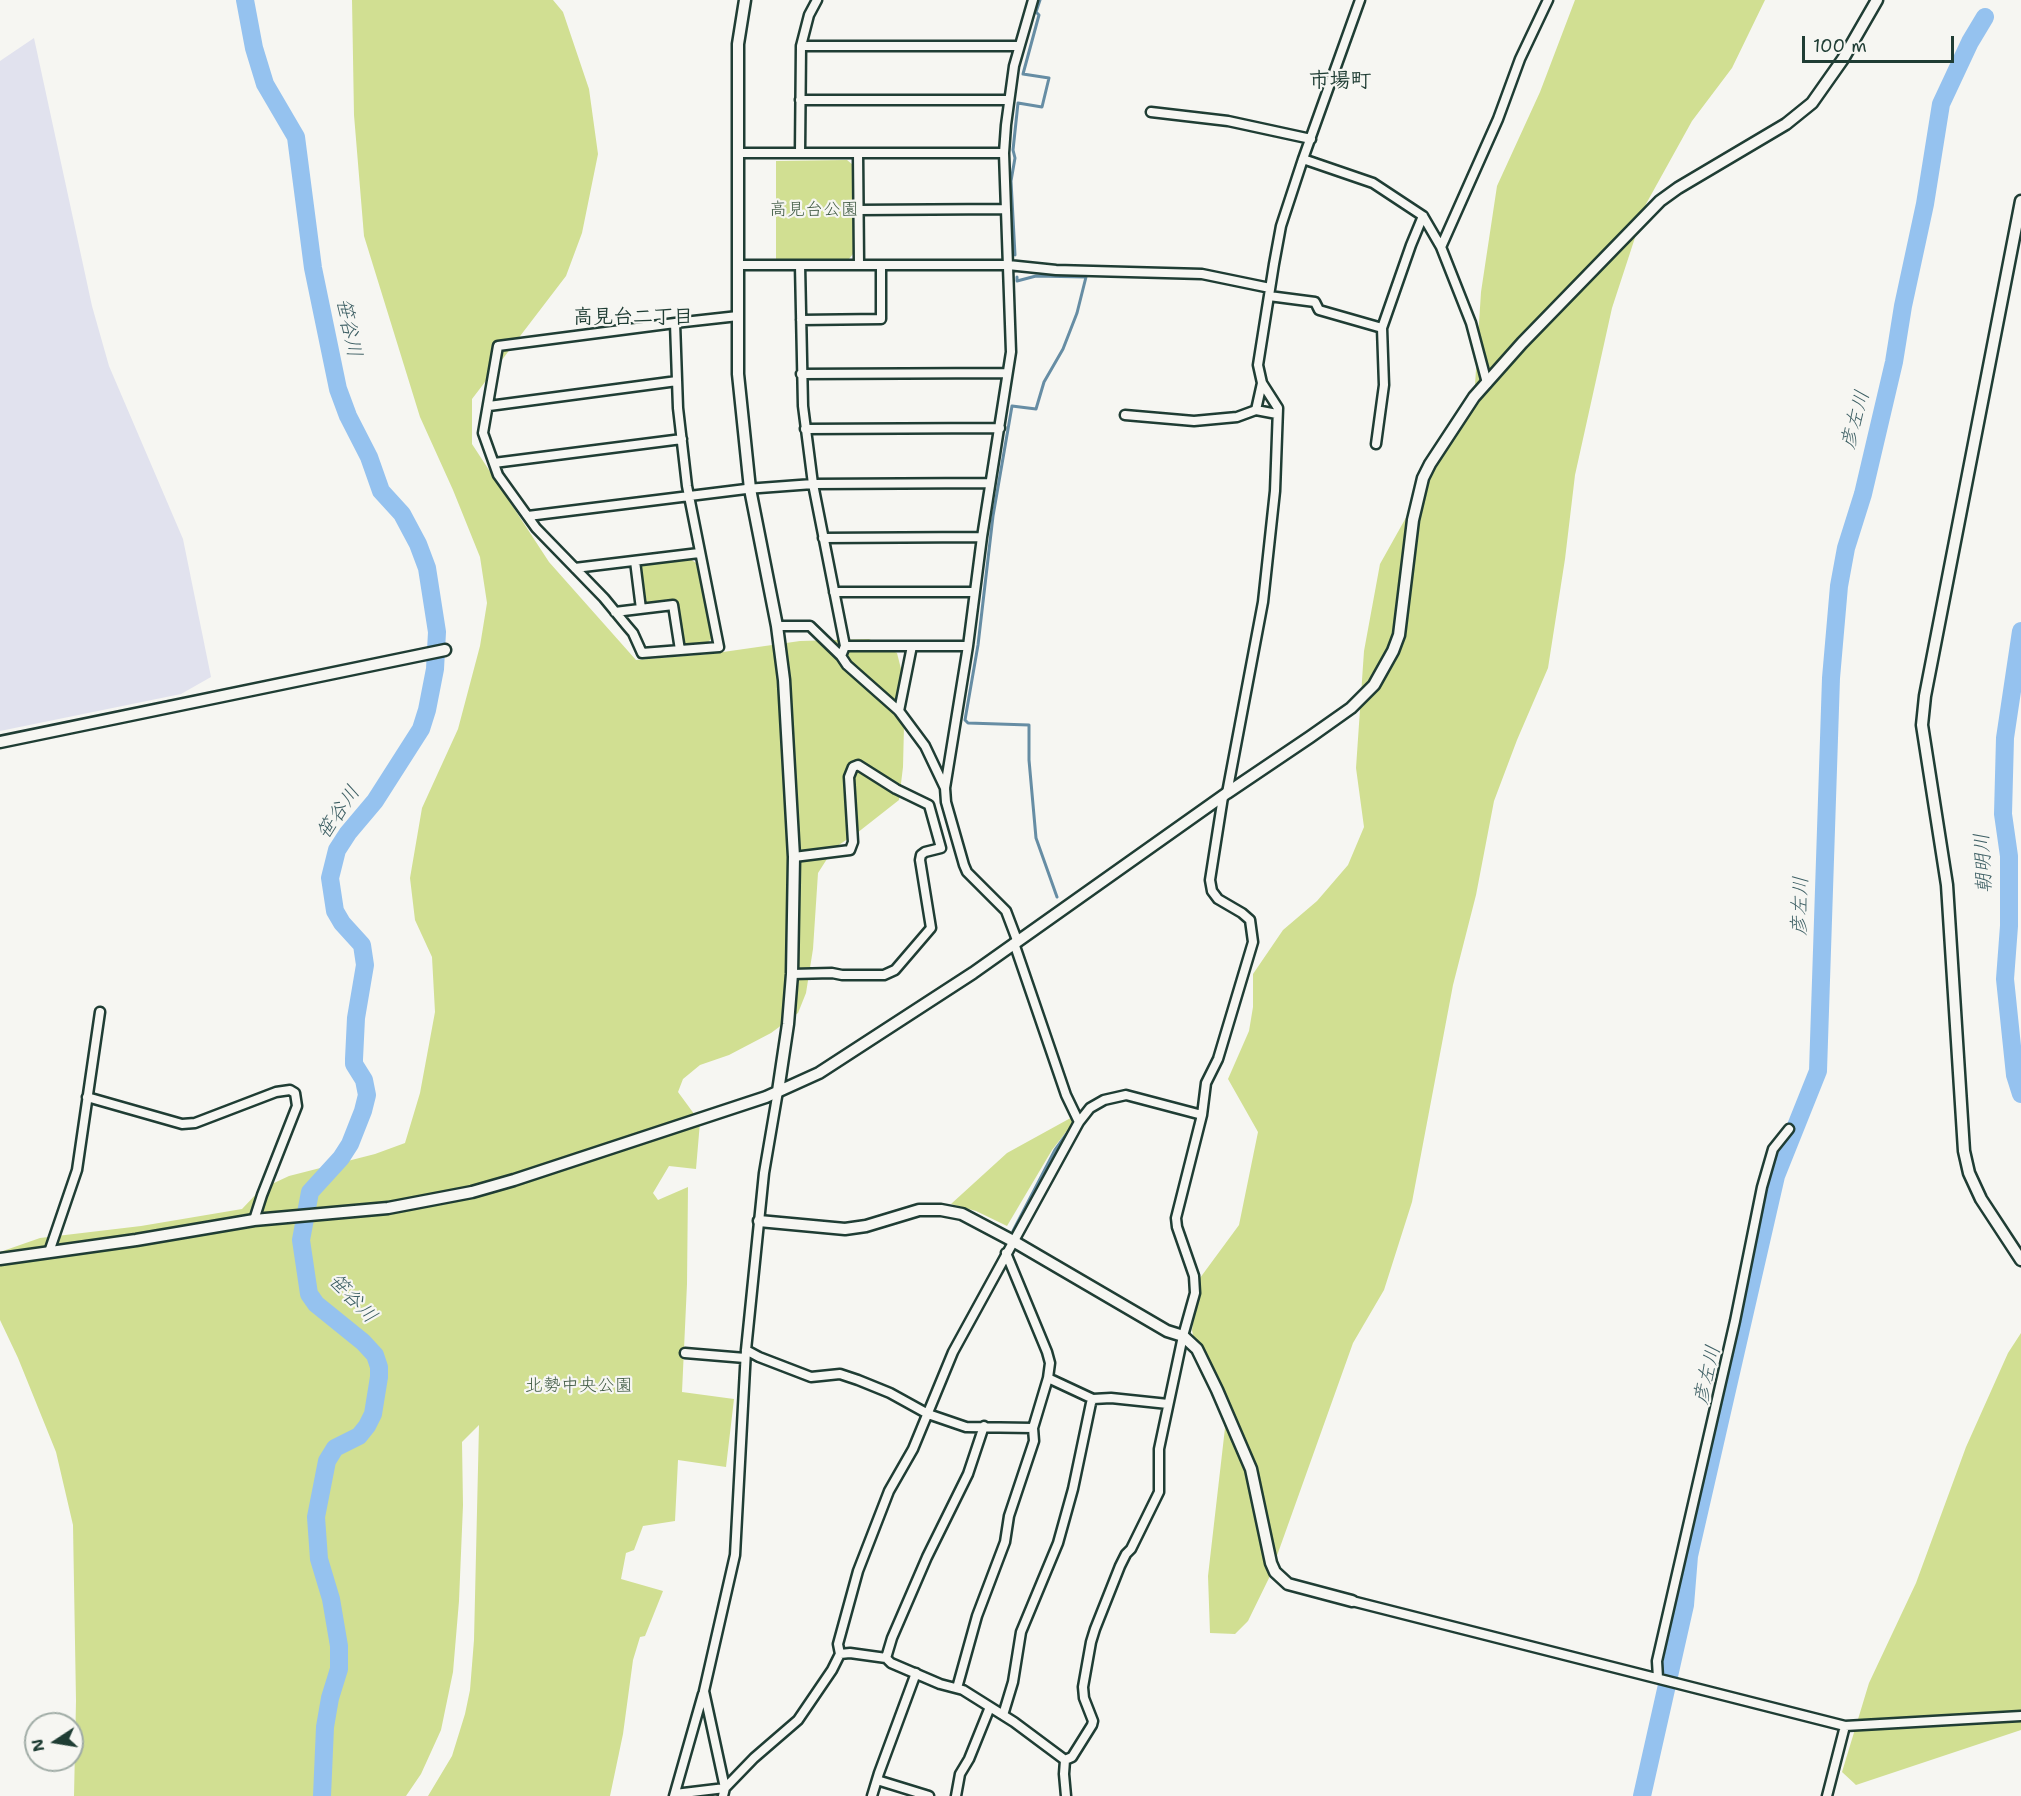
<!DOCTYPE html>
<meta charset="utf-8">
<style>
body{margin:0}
#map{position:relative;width:2021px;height:1796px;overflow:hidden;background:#f6f6f2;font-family:"Shantell Sans",sans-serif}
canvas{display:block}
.north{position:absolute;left:24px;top:1712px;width:60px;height:60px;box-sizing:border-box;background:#f6f6f2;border:2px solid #a0aca6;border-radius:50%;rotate:258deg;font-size:16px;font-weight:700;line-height:24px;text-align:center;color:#1f3d34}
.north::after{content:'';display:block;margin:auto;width:21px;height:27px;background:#1f3d34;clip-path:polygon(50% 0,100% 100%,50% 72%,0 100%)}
.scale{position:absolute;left:1802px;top:36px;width:152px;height:27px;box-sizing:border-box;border:3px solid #1f3d34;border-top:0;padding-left:8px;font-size:18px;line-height:21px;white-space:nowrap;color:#1f3d34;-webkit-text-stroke:4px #f6f6f2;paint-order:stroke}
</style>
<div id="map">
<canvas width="2021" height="1796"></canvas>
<div class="north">N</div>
<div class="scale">100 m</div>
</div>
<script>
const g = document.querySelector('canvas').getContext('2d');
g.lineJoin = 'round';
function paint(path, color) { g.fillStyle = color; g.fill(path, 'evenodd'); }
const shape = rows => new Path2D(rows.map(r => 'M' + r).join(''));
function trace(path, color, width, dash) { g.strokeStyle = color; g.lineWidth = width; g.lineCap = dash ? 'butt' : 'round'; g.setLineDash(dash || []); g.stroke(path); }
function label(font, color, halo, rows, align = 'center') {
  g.font = font + ' "Shantell Sans","Klee One",sans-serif'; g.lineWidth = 4.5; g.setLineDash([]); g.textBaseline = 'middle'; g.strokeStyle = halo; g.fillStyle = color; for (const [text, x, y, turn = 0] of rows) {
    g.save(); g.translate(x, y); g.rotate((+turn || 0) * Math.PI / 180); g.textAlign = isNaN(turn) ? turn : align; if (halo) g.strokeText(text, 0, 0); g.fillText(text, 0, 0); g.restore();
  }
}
const built = shape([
 [34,38,92,306,109,366,183,539,211,677,181,694,0,731,0,61]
]);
const green = shape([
 [352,0,553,0,563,12,589,89,598,154,582,233,566,276,472,399,472,444,549,562,636,660,709,654,800,641,869,639,897,653,905,685,903,767,899,800,857,833,834,848,818,873,813,949,806,993,798,1013,771,1033,729,1055,700,1065,683,1079,678,1092,700,1122,696,1169,669,1166,653,1193,658,1200,688,1187,687,1284,682,1392,734,1399,726,1467,678,1460,675,1521,643,1526,634,1550,626,1553,621,1579,663,1591,645,1636,640,1637,633,1660,623,1734,610,1796,428,1796,452,1756,465,1714,470,1690,474,1640,479,1425,462,1442,463,1505,459,1601,453,1672,441,1730,421,1774,406,1796,74,1796,76,1701,73,1525,56,1452,18,1358,0,1320,0,1252,40,1238,141,1226,242,1209,261,1189,289,1176,375,1154,405,1143,420,1093,435,1012,432,957,415,920,410,878,422,808,458,729,480,646,487,603,480,557,453,490,420,417,364,236,354,115],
 [1575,0,1765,0,1732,68,1692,121,1646,204,1612,308,1575,475,1565,559,1548,668,1517,740,1494,801,1476,895,1453,985,1412,1202,1384,1290,1353,1343,1269,1578,1248,1621,1235,1634,1210,1633,1208,1576,1225,1428,1219,1405,1201,1374,1192,1330,1200,1278,1239,1225,1258,1132,1228,1079,1249,1031,1253,1007,1253,974,1283,930,1317,901,1348,865,1364,827,1356,768,1364,651,1380,564,1455,430,1475,385,1481,292,1497,186,1540,92],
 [847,160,853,165,853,254,848,260,776,260,776,161],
 [689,558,696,563,712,638,706,644,682,646,676,602,645,605,643,603,638,565],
 [1076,1115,1077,1118,1052,1150,1007,1226,976,1211,951,1204,1007,1153],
 [2021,1333,2021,1730,1856,1785,1842,1772,1869,1683,1916,1583,1966,1447,2008,1353]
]);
const stream = shape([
 [1015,255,1011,181,1015,158,1013,150,1018,103,1042,107,1049,78,1023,74,1039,15,1036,12,1040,0],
 [1017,277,1017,281,1036,276,1086,277,1077,313,1063,349,1044,382,1036,409,1012,406,993,516,978,645,965,720,968,723,1029,725,1029,760,1036,838,1057,897],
 [1013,1231,1055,1150,1071,1128]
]);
const river = shape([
 [245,0,254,48,265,84,296,137,313,268,338,389,348,416,369,457,381,491,402,514,418,544,427,568,437,632,435,669,427,710,421,729,375,801,348,833,337,850,330,878,335,911,342,923,362,945,365,965,356,1018,354,1059,354,1064,364,1080,367,1095,363,1111,350,1144,341,1158,310,1192,301,1240,309,1294,316,1304,363,1342,375,1355,379,1367,379,1377,373,1414,367,1426,359,1436,335,1448,327,1461,316,1517,319,1559,331,1599,339,1646,339,1669,330,1698,325,1727,322,1796],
 [2021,631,2005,738,2003,814,2009,856,2009,926,2005,979,2015,1075,2021,1094],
 [1642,1796,1685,1605,1689,1556,1776,1176,1818,1071,1831,678,1839,586,1846,548,1863,494,1894,362,1903,306,1925,204,1941,104,1970,42,1985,17]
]);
const minor = shape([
 [801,46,1019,46],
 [800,100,1008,100],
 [1151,112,1228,121,1311,139],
 [738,153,1004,153],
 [800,153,801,46,809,15,817,0],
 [858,153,859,264],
 [1303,159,1373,183,1423,216,1441,247,1498,119,1520,59,1548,0],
 [858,210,1005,209],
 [1441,247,1471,323,1487,383],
 [738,265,1008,265,1056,270,1202,274,1270,288],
 [800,265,803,406,813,484,845,646,841,656,847,665,899,711,925,746,945,788],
 [1269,296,1315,302,1319,310,1382,328],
 [801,320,881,319,881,265],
 [675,323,678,408,687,486,719,647,642,653,633,633,627,626,604,598,536,528,498,475,483,433,498,346,675,323,738,316],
 [801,374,1007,373],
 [489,406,677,381],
 [1256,410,1262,383],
 [1125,415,1194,421,1237,417,1256,410,1277,414],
 [805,429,1000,428],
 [1376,444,1384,385,1382,328,1411,245,1423,216],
 [494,463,682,439],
 [528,516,746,489,813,484,990,483],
 [823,538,982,537],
 [635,561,641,609],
 [575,568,699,553],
 [834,592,974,592],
 [615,612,673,605,680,650],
 [777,626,810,626,841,656],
 [845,646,968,646],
 [899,711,912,646],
 [1227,793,1263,602,1275,491,1278,408,1262,383,1258,365,1274,264,1281,226,1303,159,1360,0],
 [1017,940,1006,911,967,872,964,865,946,802,945,788,968,646,982,537,1011,352,1004,153,1006,125,1014,66,1033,0],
 [1014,943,1066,1095,1079,1122],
 [792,974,832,973,842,975,884,975,895,970,931,928,920,860,921,855,925,852,941,848,929,805,896,789,858,765,853,767,849,777,853,842,850,850,794,857],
 [87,1097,182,1124,195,1123,276,1092,290,1090,295,1093,297,1106,262,1195,254,1220],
 [49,1252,77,1170,100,1012],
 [746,1350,759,1357,811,1377,840,1374,858,1380,890,1393,928,1414,966,1427,1033,1428],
 [685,1353,745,1358],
 [1048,1378,1093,1399],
 [1352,1601,1845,1726,2021,1716],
 [840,1654,850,1653,886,1658,891,1663,940,1684,963,1690,1014,1722,1065,1760],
 [886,1658,892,1638,927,1557,968,1474,984,1426],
 [1658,1678,1657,1661,1735,1321,1762,1187,1773,1149,1789,1129],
 [957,1688,977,1616,1005,1542,1009,1516,1034,1441,1033,1428,1048,1378,1050,1363,1047,1352,1006,1253],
 [1003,1715,1013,1682,1021,1632,1058,1543,1073,1489,1091,1403,1093,1399,1111,1398,1168,1404],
 [1065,1760,1072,1757,1092,1725,1093,1721,1084,1698,1083,1687,1091,1642,1095,1629,1120,1566,1126,1554,1131,1549,1159,1492,1159,1449,1183,1336,1195,1293,1194,1276,1177,1227,1176,1218,1202,1115,1206,1083,1218,1059,1253,942,1250,920,1242,913,1218,899,1212,891,1210,880,1223,797],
 [1065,1760,1064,1774,1066,1796],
 [877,1780,929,1796],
 [675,1794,725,1788,754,1758,798,1720,832,1670,840,1654,838,1644,858,1571,889,1491,913,1449,953,1352,1079,1122,1090,1108,1104,1100,1126,1095,1202,1115],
 [674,1796,703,1694],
 [723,1796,725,1788,704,1691,735,1555,746,1350,764,1173,778,1091],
 [872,1796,879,1773,916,1673],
 [956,1796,960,1774,969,1759,990,1707],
 [1827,1796,1845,1726]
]);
const tertiary = shape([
 [745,0,738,44,738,374,750,489,777,626,784,680,794,857,792,974,788,1024,778,1091],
 [2021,201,1925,696,1922,725,1947,885,1964,1151,1969,1173,1981,1199,2021,1260],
 [0,742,445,650],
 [759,1221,845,1229,866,1226,919,1210,941,1210,962,1214,1013,1241,1167,1331,1183,1336,1197,1349,1217,1390,1251,1469,1271,1563,1275,1572,1288,1584,1352,1601],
 [0,1259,136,1240,254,1220,388,1208,472,1192,514,1180,766,1097,819,1073,973,973,1227,793,1310,737,1351,708,1374,685,1393,651,1399,635,1413,520,1423,478,1430,464,1474,397,1522,343,1660,201,1678,188,1786,124,1812,103,1843,59,1877,0]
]);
const parkNames = [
 ["高見台公園",814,210],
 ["北勢中央公園",579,1386]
];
const neighbourhoodNames = [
 ["高見台二丁目",633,318]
];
const waterNames = [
 ["笹谷川",348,328,78],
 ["彦左川",1856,420,-75],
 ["笹谷川",339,813,-56],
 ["朝明川",1984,863,-93],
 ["彦左川",1801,906,-88],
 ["笹谷川",352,1299,46],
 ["彦左川",1708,1375,-77]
];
const quarterNames = [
 ["市場町",1340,82]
];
paint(built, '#e1e2ee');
paint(green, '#d1df92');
trace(stream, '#668da4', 3);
trace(river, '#95c2ef', 18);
trace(minor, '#1f3d34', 13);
trace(tertiary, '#1f3d34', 15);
trace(minor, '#f6f6f2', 8);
trace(tertiary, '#f6f6f2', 10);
label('18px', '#435d47', '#f6f6f2', parkNames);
label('bold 20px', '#1f3d34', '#f6f6f2', neighbourhoodNames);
label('italic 20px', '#3c5e63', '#f6f6f2', waterNames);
label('bold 21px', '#1f3d34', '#f6f6f2', quarterNames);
</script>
